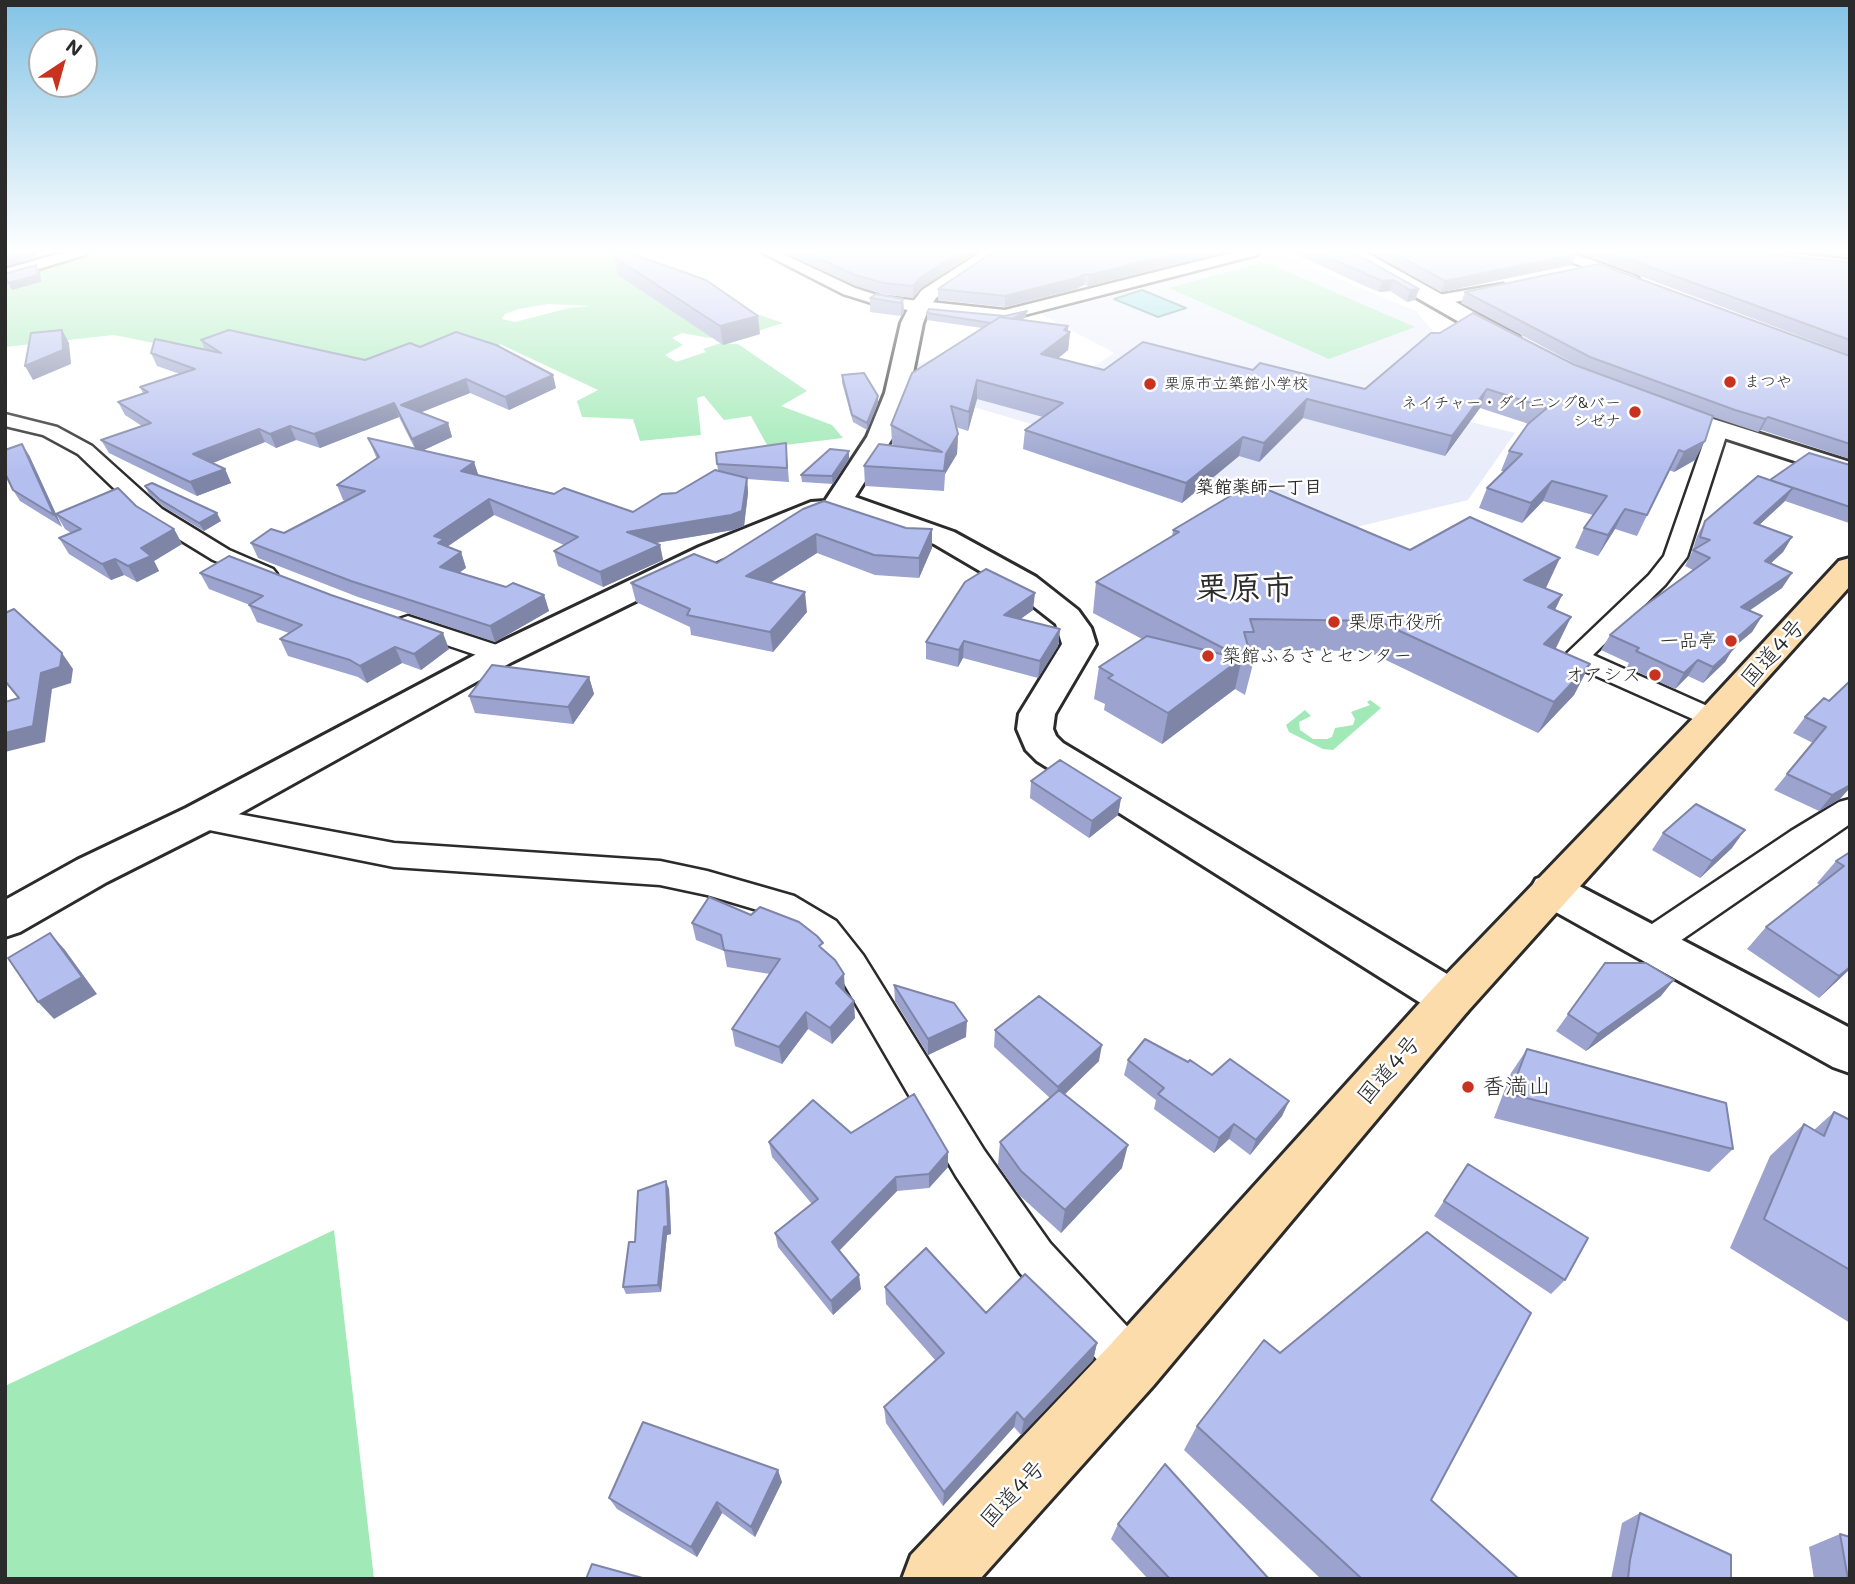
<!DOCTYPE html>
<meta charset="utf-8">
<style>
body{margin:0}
#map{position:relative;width:1855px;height:1584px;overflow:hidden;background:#fff;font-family:Mali,sans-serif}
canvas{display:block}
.frame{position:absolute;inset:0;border:7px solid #2b2b2b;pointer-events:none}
.north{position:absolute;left:28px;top:28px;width:70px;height:70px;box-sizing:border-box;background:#fff;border:2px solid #aaa;border-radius:50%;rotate:36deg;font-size:19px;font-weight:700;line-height:28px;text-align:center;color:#2b2b2b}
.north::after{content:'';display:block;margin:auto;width:24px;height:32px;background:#c8321e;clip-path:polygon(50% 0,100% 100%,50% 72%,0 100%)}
</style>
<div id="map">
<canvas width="1855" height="1584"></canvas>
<div class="frame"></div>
<div class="north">N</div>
</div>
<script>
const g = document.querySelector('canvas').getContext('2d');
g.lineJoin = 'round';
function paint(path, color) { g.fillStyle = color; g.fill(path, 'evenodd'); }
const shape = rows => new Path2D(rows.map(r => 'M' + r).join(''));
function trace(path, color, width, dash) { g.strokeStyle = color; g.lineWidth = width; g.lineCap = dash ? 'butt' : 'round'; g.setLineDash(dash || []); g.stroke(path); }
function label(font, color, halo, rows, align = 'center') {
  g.font = font + ' Mali,"Klee One",sans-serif'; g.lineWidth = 5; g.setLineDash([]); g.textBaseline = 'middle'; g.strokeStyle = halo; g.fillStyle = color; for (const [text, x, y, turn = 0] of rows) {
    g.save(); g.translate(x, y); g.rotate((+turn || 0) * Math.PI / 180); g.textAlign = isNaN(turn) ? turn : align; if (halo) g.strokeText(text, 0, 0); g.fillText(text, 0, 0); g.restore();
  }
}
const built = shape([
 [1275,252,1416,311,1437,336,1399,404,1515,433,1468,500,1348,529,1078,438,974,407,914,403,918,364,961,349,1079,376,1114,353,1041,314]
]);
const green = shape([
 [80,252,590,252,650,260,686,271,709,283,745,310,783,323,739,337,709,338,682,333,672,338,683,345,665,355,676,362,706,352,703,349,721,343,738,344,807,391,781,406,832,425,843,438,768,447,751,416,724,420,704,396,697,398,701,435,640,441,633,419,582,417,577,401,598,390,500,344,498,355,486,367,238,360,114,335,5,347,5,278,58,262],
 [548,304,592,306,569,308,515,322,502,319,505,314,519,309],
 [1261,263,1272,265,1415,327,1329,359,1169,288],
 [1370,700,1381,708,1333,750,1323,749,1289,732,1286,725,1305,710,1311,716,1299,722,1300,730,1313,739,1327,739,1332,737,1335,728,1353,725,1355,719,1351,712,1370,705,1367,702],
 [334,1230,374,1579,5,1579,5,1386]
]);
const water = shape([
 [1142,290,1186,308,1158,317,1114,299,1142,290]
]);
const street = shape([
 [65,252,87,252,85,255,5,279,5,269,65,252],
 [761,252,779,252,855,288,883,297,1005,310,1235,252,1259,252,1257,255,1005,320,919,312,875,304,843,294,761,252],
 [1549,252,1569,252,1636,276,1639,279,1636,282,1626,282,1551,255,1549,252],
 [1503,284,1511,289,1509,292,1438,305,1430,300,1438,295,1503,284],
 [5,414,57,427,92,446,162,509,229,550,273,569,277,574,273,579,265,581,213,560,146,519,78,454,43,435,5,426,5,414],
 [1718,424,1728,430,1687,557,1665,585,1593,655,1723,713,1727,719,1723,725,1713,728,1567,663,1563,657,1649,575,1664,556,1708,430,1718,424],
 [408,616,509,649,513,655,509,661,500,663,399,629,395,624,399,619,408,616],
 [1850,799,1850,824,1661,954,1649,957,1637,954,1632,944,1637,934,1791,831,1839,802,1850,799],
 [200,807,394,843,660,861,707,871,794,896,836,921,863,955,984,1150,1050,1243,1148,1349,1155,1365,1148,1381,1132,1388,1116,1381,1020,1273,956,1176,839,975,812,939,771,914,707,895,660,885,394,867,189,826,185,818,189,810,200,807]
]);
const secondary = shape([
 [981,252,1005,252,936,298,929,308,923,323,909,393,893,437,855,497,954,532,1036,577,1078,610,1091,628,1096,644,1055,714,1053,729,1056,736,1063,743,1467,986,1474,999,1467,1012,1451,1018,1435,1012,1037,761,1026,750,1017,729,1019,714,1062,644,1056,624,1014,591,934,544,835,509,831,514,721,559,512,662,214,828,107,882,20,932,5,937,5,900,77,860,186,808,488,648,699,547,811,502,825,501,867,437,885,393,901,323,909,307,922,290,981,252],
 [1342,252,1365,252,1519,337,1522,342,1519,347,1511,349,1503,347,1344,256,1342,252],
 [1748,252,1778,252,1850,260,1850,272,1787,266,1750,256,1748,252],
 [1662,403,1850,462,1850,479,1653,415,1650,410,1653,405,1662,403],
 [1551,874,1566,879,1850,1028,1850,1073,1833,1067,1536,901,1530,890,1536,879,1551,874]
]);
const highway = shape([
 [1850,558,1850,586,1467,1012,1153,1386,980,1579,902,1579,911,1555,1111,1344,1435,986,1700,711,1839,561,1850,558]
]);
const wall = shape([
 [782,252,977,252,921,288,913,298,884,294,856,286],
 [993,252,1225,252,1088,286,1084,285,1076,289,1005,307,938,300,938,289],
 [1291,252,1353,252,1419,289,1415,300,1407,302,1390,291,1379,292,1358,283],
 [1370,252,1571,252,1572,265,1441,292],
 [1576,252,1749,252,1850,262,1850,355],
 [1800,252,1850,252,1850,257],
 [614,257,760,334,723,345,618,275],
 [1465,292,1850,356,1850,459,1761,430,1758,432,1713,417,1695,460,1674,472,1669,470,1637,536,1615,529,1598,556,1575,548,1584,528,1593,515,1543,501,1522,523,1479,508,1487,488,1505,471,1501,471,1509,451,1529,424,1480,408,1445,456,1303,418,1259,462,1239,456,1182,503,1023,449,1025,430,1043,417,977,399,968,431,956,427,958,434,957,454,945,474,944,491,865,486,864,466,895,446,892,444,891,425,982,328,927,320,927,313,1026,317,1021,320,1070,332,1068,350,1057,359,1104,370,1253,370,1365,389,1575,365,1585,369,1461,303],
 [870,298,903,299,904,312,901,316,870,312],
 [201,340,365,360,556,388,509,410,470,393,420,413,448,423,452,437,422,451,474,462,478,475,633,512,676,493,718,470,717,464,786,443,789,482,747,479,748,493,744,526,733,530,656,543,660,545,663,560,603,587,558,566,554,551,564,545,494,515,447,546,461,552,466,568,459,572,506,587,544,595,549,611,495,642,358,597,258,558,251,543,284,533,346,501,343,500,337,485,377,459,368,438,415,449,399,417,320,448,296,440,276,448,265,442,213,463,225,469,231,483,197,496,109,453,101,440,142,426,125,415,118,402,143,393,140,387,180,374,157,366,151,353,205,350],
 [842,375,878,403,867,430,853,422,842,383],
 [29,455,56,514,136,506,174,529,182,544,154,561,159,571,137,582,124,575,111,580,69,554,59,538,71,533,65,529,56,514,62,527,20,501,13,490],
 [849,459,833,484,802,482,801,475],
 [1850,465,1850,522,1849,523,1785,501,1759,525,1792,537,1783,552,1770,564,1792,573,1782,588,1749,611,1762,616,1752,632,1734,647,1725,662,1703,683,1688,676,1675,689,1627,667,1629,663,1601,650,1610,635,1693,570,1685,566,1692,552,1697,536,1705,521,1770,480],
 [145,486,221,521,204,531,164,507,149,494],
 [803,509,932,548,919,578,875,575,817,553,770,583,807,612,773,652,691,635,690,627,636,602,631,583,717,563],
 [1173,530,1410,550,1546,588,1545,588,1562,595,1555,610,1571,617,1555,649,1590,664,1574,695,1538,733,1367,651,1249,650,1253,664,1245,695,1235,689,1162,744,1104,710,1105,704,1094,699,1099,667,1142,639,1093,613,1096,582,1172,537],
 [200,573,449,649,421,670,402,663,367,683,358,677,288,656,280,639,289,633,257,622,249,605,250,605,209,589],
 [1033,610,1020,619,1060,629,1058,646,1038,678,963,658,958,667,926,659,926,642],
 [589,677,594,694,573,724,475,713,469,696],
 [1824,698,1840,799,1819,811,1774,790,1787,774,1813,743,1793,733,1805,717],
 [1031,781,1121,798,1118,815,1089,838,1030,798],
 [1663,833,1732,848,1700,878,1652,850],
 [1850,852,1850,969,1819,998,1747,949,1766,927,1820,885,1817,883,1836,861],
 [692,923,823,950,845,991,844,991,855,1018,832,1044,808,1029,782,1064,735,1046,732,1029,770,974,727,967,724,951,696,940],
 [1605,963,1661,996,1586,1051,1556,1031],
 [894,985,966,1037,928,1055,895,1001],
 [995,1030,1099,1061,1064,1094,1122,1168,1061,1233,1018,1194,998,1165,1000,1142,1050,1098,994,1047],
 [1527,1049,1733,1149,1709,1172,1494,1118,1511,1073],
 [1128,1060,1212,1075,1289,1101,1282,1116,1250,1155,1229,1139,1214,1153,1154,1109,1156,1100,1124,1075],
 [1834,1112,1850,1120,1850,1323,1730,1248,1770,1156,1804,1124,1814,1130],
 [851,1133,948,1152,948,1167,929,1188,897,1191,839,1251,861,1289,833,1315,778,1247,775,1233,812,1204,772,1157,769,1142],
 [1468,1164,1565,1280,1551,1294,1434,1216],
 [669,1189,671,1234,667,1235,661,1292,626,1294,623,1287,635,1242],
 [885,1287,986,1313,1097,1343,1093,1360,1021,1435,1014,1427,943,1506,886,1423,884,1407,936,1361,886,1304],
 [1280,1353,1431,1500,1519,1579,1321,1579,1184,1450,1197,1426],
 [782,1482,755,1537,722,1513,697,1557,617,1509,609,1498],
 [1640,1513,1731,1579,1611,1579,1622,1523],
 [1118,1524,1269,1579,1148,1579,1111,1539],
 [1840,1534,1850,1579,1814,1579,1809,1547]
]);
const shadedWall = shape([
 [5,252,35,252,37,256,5,267],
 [960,252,977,252,921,288,913,298,913,286,921,277],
 [1184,252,1225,252,1088,286,1089,275],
 [1576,254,1572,265,1441,292,1445,281],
 [36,265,40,271,41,282,12,290,8,283],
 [1085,274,1084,285,1076,289,1005,307,1005,296],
 [1393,280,1390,291,1379,292,1382,281],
 [1419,289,1415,300,1407,302,1410,290],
 [903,299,904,312,901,316,901,303],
 [1027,311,1026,317,1002,331,1002,324],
 [758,316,760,334,723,345,720,326],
 [1068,326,1068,334,1070,332,1068,350,1040,373,1041,354],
 [62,330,69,343,71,364,33,380,25,366],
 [553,375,556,388,509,410,505,397],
 [466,379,470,393,406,418,401,405],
 [977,380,977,399,968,431,969,412],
 [1487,389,1480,408,1445,456,1452,436],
 [878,396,878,403,867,430,867,423],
 [1307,399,1303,418,1259,462,1264,443],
 [394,403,399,417,320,448,314,434],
 [1768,417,1761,430,1758,432,1765,419],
 [448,423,452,437,417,453,412,439],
 [290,426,296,440,276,448,270,434],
 [259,429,265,442,200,468,193,454],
 [958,434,957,454,945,474,944,491,946,454],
 [1243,437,1239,456,1182,503,1186,483],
 [1705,441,1695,460,1674,472,1684,452],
 [22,444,29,455,62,527,54,515],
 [849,451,849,459,833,484,832,476],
 [474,462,479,477,461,471],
 [225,469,231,483,197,496,190,482],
 [747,478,748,493,744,526,733,530,630,547,627,532],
 [1552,481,1543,501,1522,523,1531,503],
 [1793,488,1784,502,1745,538,1754,523],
 [489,499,494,515,441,551,434,536],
 [1625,509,1615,529,1598,556,1608,535],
 [217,513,221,521,204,531,199,523],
 [174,529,182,544,154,561,159,571,137,582,128,566,141,548],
 [932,529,932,548,919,578,919,558],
 [816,534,817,553,749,596,746,576],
 [1792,537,1783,552,1756,577,1765,561],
 [660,545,663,560,603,587,600,572],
 [461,552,466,568,446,582,440,567],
 [1560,558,1546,588,1511,610,1524,580],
 [115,559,124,575,111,580,102,564],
 [1792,573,1782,588,1731,623,1741,607],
 [805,592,807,612,773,652,770,632],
 [1035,593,1033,610,1003,632,1004,615],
 [544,595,549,611,495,642,490,626],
 [1562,595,1547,626,1548,607],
 [1762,616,1752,632,1734,647,1725,662,1703,683,1713,667,1730,644],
 [1571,617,1556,648,1529,675,1544,644],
 [1060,629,1058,646,1038,678,1040,661],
 [443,633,449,649,421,670,414,654],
 [964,641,963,658,958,667,959,650],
 [395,647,402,663,367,683,360,666],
 [62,653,73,669,71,683,52,689,45,742,5,752,5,733,41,673],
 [1242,658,1235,689,1162,744,1168,713],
 [1698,660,1688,676,1675,689,1684,673],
 [1590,664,1574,695,1538,733,1554,702],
 [589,677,594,694,573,724,568,707],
 [1850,785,1850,788,1840,799,1819,811,1832,795],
 [1121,798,1118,815,1089,838,1092,821],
 [1745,830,1732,848,1700,878,1712,861],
 [50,933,65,950,97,994,54,1019,38,1002],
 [1850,967,1850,969,1819,998,1839,976],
 [844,974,845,991,838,1000,836,983],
 [1674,980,1661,996,1586,1051,1598,1034],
 [854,1001,855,1018,832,1044,830,1028],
 [806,1012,808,1029,782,1064,779,1047],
 [967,1021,966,1037,928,1055,928,1039],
 [1102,1045,1099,1061,1056,1103,1058,1087],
 [1289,1101,1282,1116,1250,1155,1256,1140],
 [1234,1124,1229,1139,1214,1153,1219,1138],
 [1128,1145,1122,1168,1061,1233,1065,1210],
 [948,1152,948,1167,929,1188,929,1174],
 [896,1177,897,1191,834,1256,832,1242],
 [666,1181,669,1189,671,1234,667,1235,661,1292,658,1285],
 [859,1275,861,1289,833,1315,831,1301],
 [1097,1343,1093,1360,1021,1435,1024,1420],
 [1017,1412,1014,1427,943,1506,944,1492],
 [778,1470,782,1482,755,1537,751,1527],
 [717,1502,722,1513,697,1557,691,1547]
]);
const building = shape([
 [617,252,626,252,706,280,758,316,720,326,614,257,617,252],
 [805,252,960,252,921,277,913,286,883,283,855,275,805,252],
 [993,252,1184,252,1089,275,1085,274,1077,278,1005,296,938,289,993,252],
 [1316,252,1353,252,1419,289,1410,290,1393,280,1382,281,1316,252],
 [1392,252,1571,252,1576,254,1445,281,1392,252],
 [1609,252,1749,252,1850,262,1850,340,1609,252],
 [1599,264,1850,356,1850,444,1768,417,1765,419,1735,410,1590,357,1465,292,1599,264],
 [36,265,38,275,8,283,5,274,36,265],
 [876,294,903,299,901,303,870,298,876,294],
 [929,309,1005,316,1027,311,1012,319,1000,317,991,323,927,313,929,309],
 [1473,313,1575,365,1713,416,1705,441,1684,452,1679,450,1647,515,1625,509,1608,535,1584,528,1607,496,1552,481,1531,503,1487,488,1522,454,1509,451,1528,424,1547,408,1487,389,1452,436,1307,399,1264,443,1243,437,1186,483,1025,430,1063,403,977,380,969,412,951,406,958,434,946,454,944,471,864,466,879,444,942,452,891,425,912,373,1000,317,1068,326,1064,330,1070,332,1041,354,1104,370,1143,342,1253,370,1260,363,1365,389,1431,333,1440,333,1473,313],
 [62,330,63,350,25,366,31,333,62,330],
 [229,330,365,360,410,343,420,347,456,332,496,345,553,375,505,397,466,379,401,405,448,423,412,439,394,403,314,434,290,426,270,434,259,429,193,454,225,469,190,482,101,440,151,423,118,402,148,392,140,387,195,369,151,353,155,339,221,353,201,340,229,330],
 [864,373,878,396,867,423,852,415,842,375,864,373],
 [368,438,474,462,461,471,554,494,564,488,633,512,662,494,676,493,715,470,747,478,742,511,731,515,627,532,660,545,600,572,554,551,578,537,489,499,434,536,444,539,438,543,461,552,440,567,506,587,513,583,544,595,490,626,351,581,251,543,271,529,284,533,365,491,337,485,379,457,368,438],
 [786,443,787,468,717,464,716,453,786,443],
 [22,444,54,515,13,490,5,473,5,450,22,444],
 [830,449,849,451,832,476,801,475,830,449],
 [1809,453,1850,465,1850,507,1770,480,1809,453],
 [1758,476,1793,488,1754,523,1792,537,1765,561,1792,573,1741,607,1762,616,1730,644,1735,647,1713,667,1698,660,1684,673,1636,651,1639,648,1610,635,1643,607,1710,558,1693,550,1710,540,1700,537,1705,521,1758,476],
 [152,483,217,513,199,523,159,499,145,486,152,483],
 [1252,483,1410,550,1470,517,1560,558,1524,580,1562,595,1548,607,1571,617,1544,644,1590,664,1554,702,1378,621,1250,619,1254,632,1244,632,1253,664,1242,658,1168,713,1108,678,1113,675,1099,667,1147,636,1221,654,1223,648,1096,582,1179,532,1173,530,1252,483],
 [118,488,136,506,174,529,141,548,151,556,128,566,115,559,102,564,59,538,81,529,56,514,118,488],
 [824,501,906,528,932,529,919,558,874,555,816,534,746,576,805,592,770,632,687,615,690,609,631,583,694,554,717,563,803,509,824,501],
 [229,556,331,595,443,633,414,654,395,647,360,666,350,660,280,639,302,625,249,605,263,596,200,573,229,556],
 [986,569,1035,593,1004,615,1060,629,1040,661,964,641,959,650,926,642,965,582,986,569],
 [14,609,62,653,60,667,41,673,33,726,5,733,5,702,19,698,5,681,5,613,14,609],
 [492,665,589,677,568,707,469,696,492,665],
 [1850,681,1850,785,1832,795,1787,774,1826,727,1805,717,1824,698,1829,701,1850,681],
 [1060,760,1121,798,1092,821,1031,781,1060,760],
 [1696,804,1745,830,1712,861,1663,833,1696,804],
 [1850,852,1850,967,1839,976,1766,927,1844,866,1836,861,1850,852],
 [709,897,751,915,760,907,799,922,817,936,823,943,819,946,835,960,844,974,836,983,854,1001,830,1028,806,1012,779,1047,732,1029,780,959,724,950,721,935,692,923,709,897],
 [50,933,82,977,38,1002,8,958,50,933],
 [1605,963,1646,963,1674,980,1598,1034,1568,1014,1605,963],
 [894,985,954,1003,967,1021,928,1039,894,985],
 [1039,996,1102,1045,1058,1087,995,1030,1039,996],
 [1145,1039,1188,1062,1190,1060,1212,1075,1230,1059,1289,1101,1256,1140,1234,1124,1219,1138,1158,1094,1164,1088,1128,1060,1145,1039],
 [1527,1049,1726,1103,1733,1149,1510,1094,1527,1049],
 [1059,1090,1128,1145,1065,1210,1021,1171,1000,1142,1059,1090],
 [914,1094,948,1152,929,1174,896,1177,832,1242,859,1275,831,1301,775,1233,818,1199,769,1142,813,1100,851,1133,914,1094],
 [1834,1112,1850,1120,1850,1270,1764,1219,1804,1124,1824,1136,1834,1112],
 [1468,1164,1588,1238,1565,1280,1444,1201,1468,1164],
 [666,1181,668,1226,664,1227,658,1285,623,1287,629,1242,635,1242,638,1191,666,1181],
 [1427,1232,1531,1313,1431,1500,1519,1579,1362,1579,1197,1426,1264,1340,1280,1353,1427,1232],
 [926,1248,986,1313,1025,1274,1097,1343,1024,1420,1017,1412,944,1492,884,1407,944,1353,885,1287,926,1248],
 [643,1422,778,1470,751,1527,717,1502,691,1547,609,1498,643,1422],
 [1165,1464,1269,1579,1170,1579,1118,1524,1165,1464],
 [1640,1513,1731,1555,1731,1579,1628,1579,1630,1560,1640,1513],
 [1840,1534,1850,1537,1850,1579,1848,1579,1840,1534],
 [592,1564,646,1579,586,1579,592,1564]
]);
const markers = [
 [1730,382,7,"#c8321e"],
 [1150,384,7,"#c8321e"],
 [1635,412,7,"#c8321e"],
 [1334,622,7,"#c8321e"],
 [1731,641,7,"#c8321e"],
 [1208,656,7,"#c8321e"],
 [1655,675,7,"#c8321e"],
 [1468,1087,7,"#c8321e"]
];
const farPoinames = [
 ["まつや",1744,382],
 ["栗原市立築館小学校",1164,384],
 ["ネイチャー・ダイニング&バー",1621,403,"right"],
 ["シゼナ",1621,421,"right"]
];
const farNeighbourhoodnames = [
 ["築館薬師一丁目",1259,487]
];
const poiNames = [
 ["栗原市役所",1348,622],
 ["一品亭",1717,641,"right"],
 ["築館ふるさとセンター",1222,656],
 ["オアシス",1641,675,"right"]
];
const nearStreetnames = [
 ["国道4号",1773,653,-48],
 ["国道4号",1389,1070,-49],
 ["国道4号",1013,1494,-47]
];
const nearPoinames = [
 ["香満山",1482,1087]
];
const townNames = [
 ["栗原市",1245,589]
];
paint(built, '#e8ecfa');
paint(green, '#a1e9b6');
paint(water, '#89d9e4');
trace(water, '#63939a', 2);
trace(street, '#2b2b2b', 5);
trace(secondary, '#2b2b2b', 6);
trace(highway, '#2b2b2b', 6);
paint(street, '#fff');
paint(secondary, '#fff');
paint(highway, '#fddcac');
paint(wall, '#9ba3ce');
paint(shadedWall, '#7e85a7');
paint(building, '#b4beef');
trace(building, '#7e85a7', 2);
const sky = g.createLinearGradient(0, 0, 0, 474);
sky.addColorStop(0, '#82c3e6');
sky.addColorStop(0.53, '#fff');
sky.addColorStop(1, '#ffffff00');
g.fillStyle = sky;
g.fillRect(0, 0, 1855, 474);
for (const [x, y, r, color] of markers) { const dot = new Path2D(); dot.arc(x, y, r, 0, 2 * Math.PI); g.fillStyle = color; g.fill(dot); trace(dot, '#fff', 2.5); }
label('16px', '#2b2b2b', '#fff', farPoinames, 'left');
label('bold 18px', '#2b2b2b', '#fff', farNeighbourhoodnames);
label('19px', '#2b2b2b', '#fff', poiNames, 'left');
label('23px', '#2b2b2b', '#fff', nearStreetnames);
label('23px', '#2b2b2b', '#fff', nearPoinames, 'left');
label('bold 33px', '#2b2b2b', '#fff', townNames);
</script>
